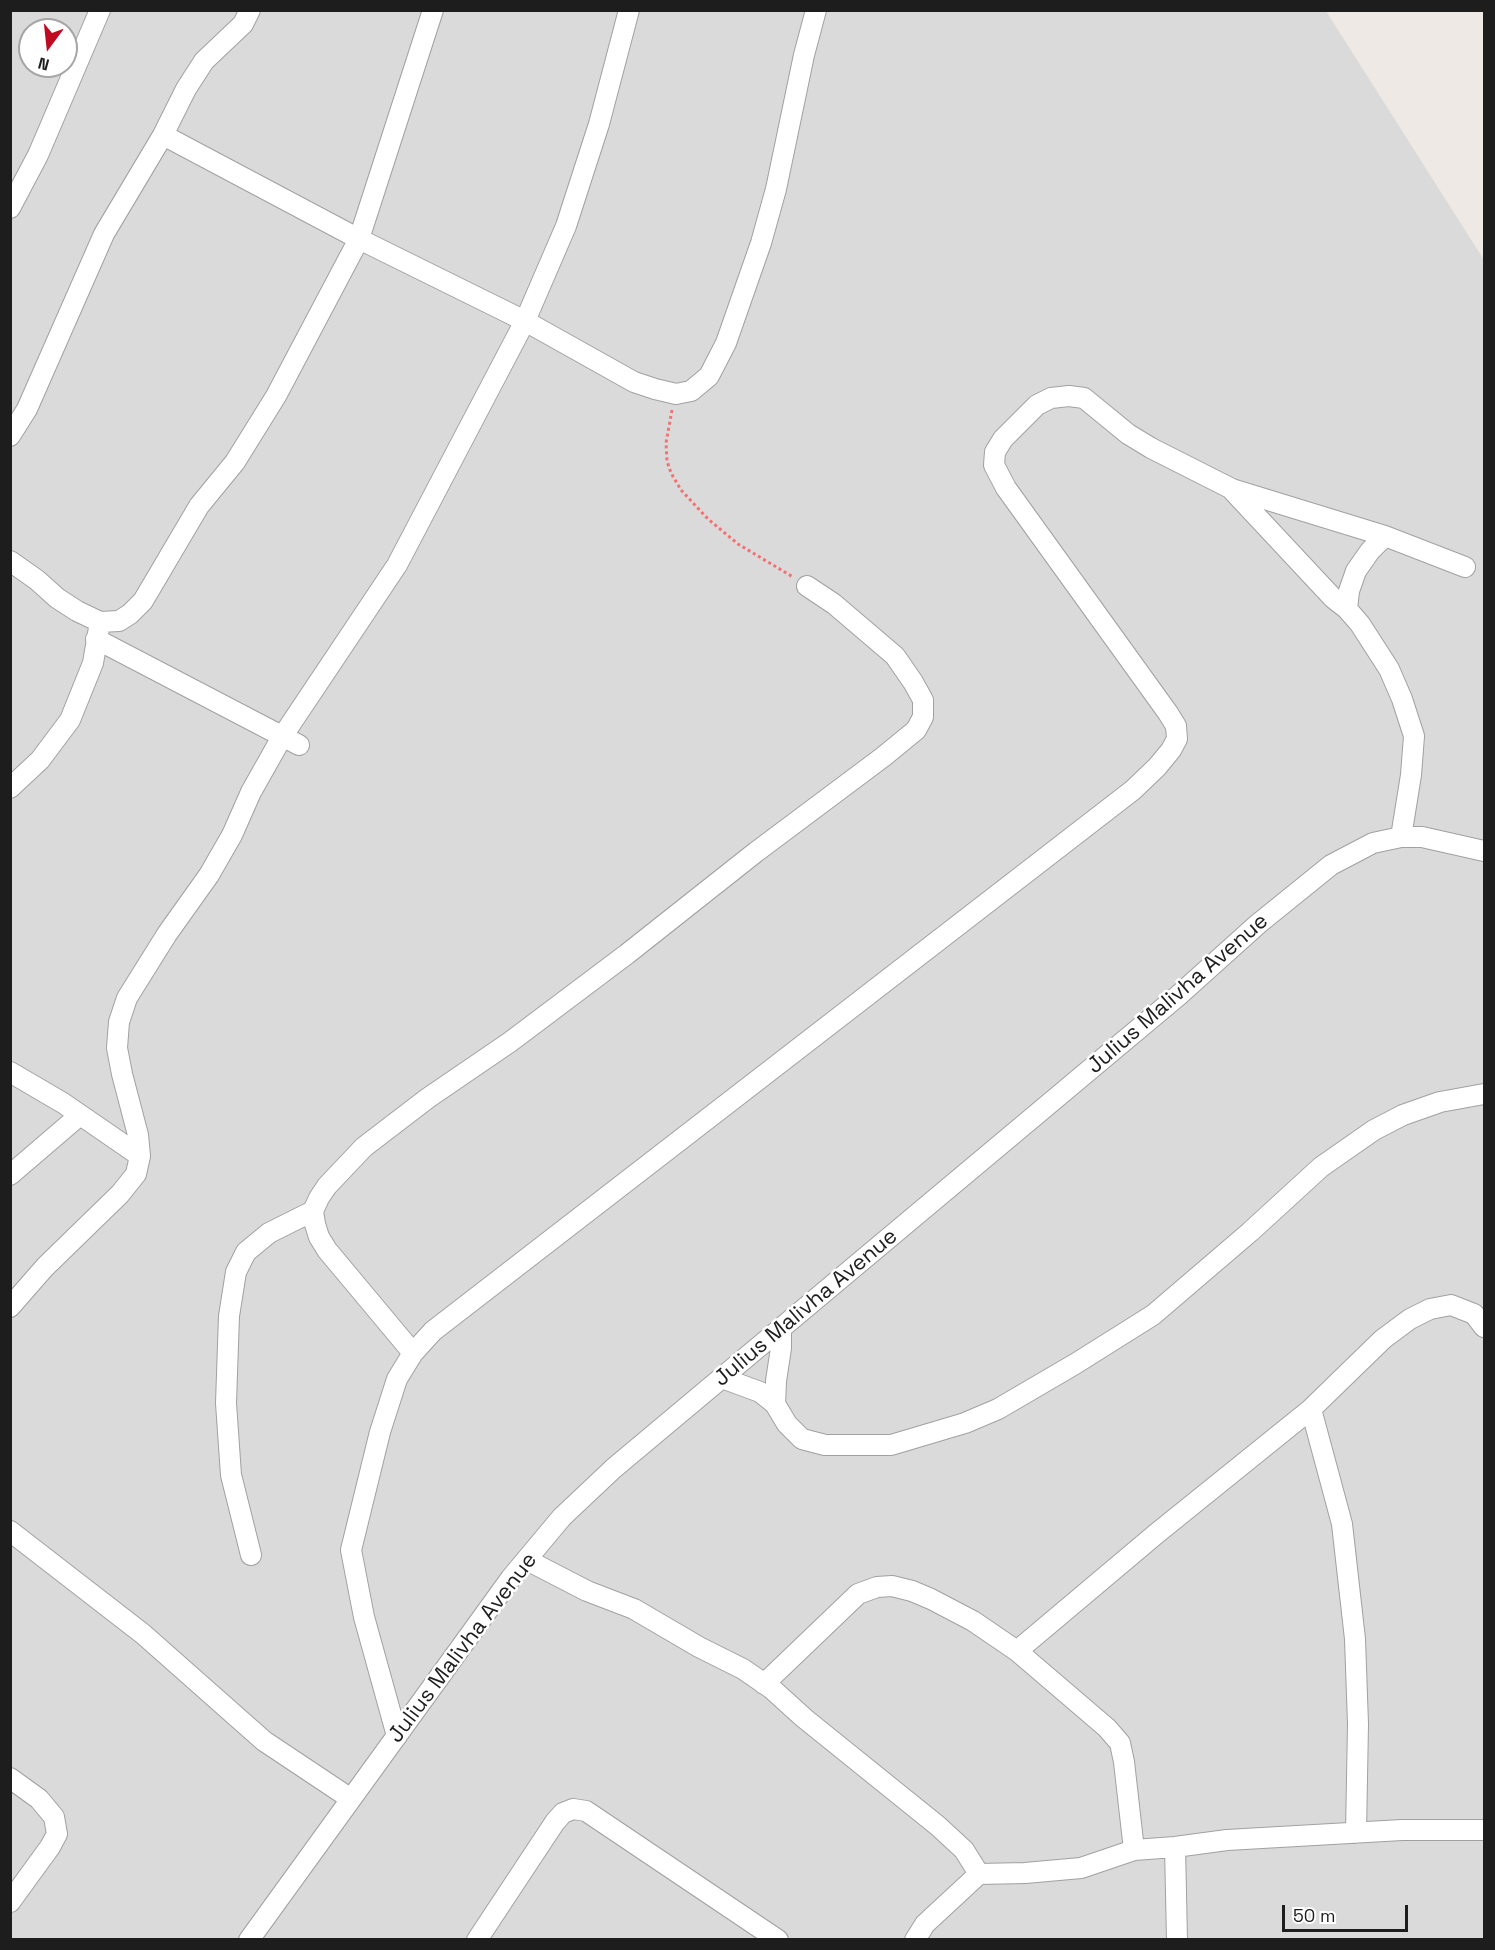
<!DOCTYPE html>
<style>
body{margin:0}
#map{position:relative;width:1495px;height:1950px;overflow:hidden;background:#eee9e4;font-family:"Space Grotesk",sans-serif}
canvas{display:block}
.frame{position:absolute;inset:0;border:12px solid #1d1d1d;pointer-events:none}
.north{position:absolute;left:18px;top:18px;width:60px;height:60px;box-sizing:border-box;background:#fff;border:2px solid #a5a5a5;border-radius:50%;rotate:195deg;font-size:16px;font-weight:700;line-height:24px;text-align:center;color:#1d1d1d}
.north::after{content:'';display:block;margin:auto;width:21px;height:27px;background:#bf0b21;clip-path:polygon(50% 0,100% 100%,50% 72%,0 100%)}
.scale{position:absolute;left:1282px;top:1905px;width:126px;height:27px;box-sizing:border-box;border:3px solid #1d1d1d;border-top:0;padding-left:8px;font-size:18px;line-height:21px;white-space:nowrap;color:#1d1d1d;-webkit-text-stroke:4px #fff;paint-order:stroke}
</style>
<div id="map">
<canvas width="1495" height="1950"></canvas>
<div class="frame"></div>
<div class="north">N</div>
<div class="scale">50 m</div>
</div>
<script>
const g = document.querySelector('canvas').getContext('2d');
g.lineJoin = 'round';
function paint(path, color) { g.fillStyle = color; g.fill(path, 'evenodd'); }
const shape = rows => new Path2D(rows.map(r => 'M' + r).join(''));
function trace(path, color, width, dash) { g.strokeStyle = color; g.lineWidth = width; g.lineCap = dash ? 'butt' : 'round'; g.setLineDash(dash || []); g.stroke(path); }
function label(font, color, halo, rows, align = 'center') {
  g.font = font + ' "Space Grotesk",sans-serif'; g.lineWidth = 5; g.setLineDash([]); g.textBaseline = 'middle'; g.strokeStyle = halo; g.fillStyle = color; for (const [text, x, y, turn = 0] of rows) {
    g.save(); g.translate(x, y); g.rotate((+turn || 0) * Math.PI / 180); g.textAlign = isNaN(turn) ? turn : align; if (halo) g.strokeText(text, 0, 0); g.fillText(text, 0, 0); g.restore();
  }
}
const residential = shape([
 [11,11,1326,11,1484,260,1484,1939,11,1940],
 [30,30,66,30,66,66,30,66]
]);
const path = shape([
 [672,410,666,443,667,461,671,473,681,490,708,519,738,544,793,577]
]);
const minor = shape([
 [163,135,359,239,525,321,634,382,655,389,676,394,691,391,709,376,726,343,761,243,776,189,804,55,816,10],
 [10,208,38,155,100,10],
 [10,436,27,409,104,234,163,135,186,89,204,61,243,24,250,10],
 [1233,491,1333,598,1347,609,1360,624,1389,669,1402,699,1414,736,1411,775,1401,837],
 [10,561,37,580,57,598,77,611,100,622],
 [1347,609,1349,591,1356,571,1370,551,1385,536],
 [96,639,299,745],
 [10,788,40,760,70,720,93,663,100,622,119,621,130,614,143,601,199,506,235,462,276,396,359,239,433,10],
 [10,1072,63,1103,140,1156],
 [10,1175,80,1115],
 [10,1307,45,1267,120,1194,136,1174,140,1156,138,1135,122,1074,117,1048,119,1022,127,998,167,934,209,875,232,835,251,792,282,737,397,565,525,321,566,226,599,124,629,10],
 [781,1329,781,1348,776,1381,775,1404,787,1424,802,1439,825,1445,891,1445,965,1423,998,1409,1075,1364,1153,1315,1250,1232,1321,1167,1374,1130,1403,1115,1440,1102,1484,1094],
 [413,1353,327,1250,319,1237,315,1224,313,1211,319,1198,327,1186,364,1147,428,1098,510,1042,627,954,756,852,883,757,916,730,923,717,923,700,913,682,895,656,834,604,807,586],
 [722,1378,760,1392,775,1404],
 [1311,1409,1342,1524,1355,1639,1358,1724,1356,1833],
 [10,1531,143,1634,264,1741,351,1799],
 [251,1555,231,1475,226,1403,229,1316,236,1272,246,1252,269,1233,313,1211],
 [527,1560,587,1591,634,1609,699,1647,743,1669,772,1689,804,1718,938,1826,964,1850,979,1874,925,1924,915,1940],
 [1017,1651,1156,1534,1311,1409,1383,1339,1410,1319,1430,1309,1451,1305,1474,1314,1484,1327],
 [764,1684,858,1594,877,1587,892,1586,912,1591,931,1599,973,1621,1017,1651,1107,1728,1120,1743,1124,1762,1134,1850],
 [397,1736,364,1617,351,1550,380,1432,397,1379,413,1353,433,1331,1133,790,1157,767,1171,750,1177,739,1176,726,1168,713,1006,488,994,465,995,452,1003,439,1037,405,1051,398,1069,396,1084,398,1128,434,1151,448,1232,489,1385,536,1465,567],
 [10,1778,39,1799,54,1817,57,1834,50,1847,10,1902],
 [1175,1847,1177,1940],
 [979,1874,1025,1873,1081,1868,1134,1850,1175,1847,1227,1840,1402,1830,1484,1830],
 [249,1940,511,1578,562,1517,614,1468,1179,995,1258,924,1331,865,1373,843,1401,837,1422,837,1484,851],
 [477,1940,555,1822,563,1813,573,1809,586,1811,778,1940]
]);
const streetNames = [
 ["Julius Malivha Avenue",1178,994,-41],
 ["Julius Malivha Avenue",806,1308,-40],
 ["Julius Malivha Avenue",463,1648,-53]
];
paint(residential, '#dbdada');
trace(minor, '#a1a1a1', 22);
trace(path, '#f27173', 3, [3, 3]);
trace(minor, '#fff', 20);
label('22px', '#1d1d1d', '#fff', streetNames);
</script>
